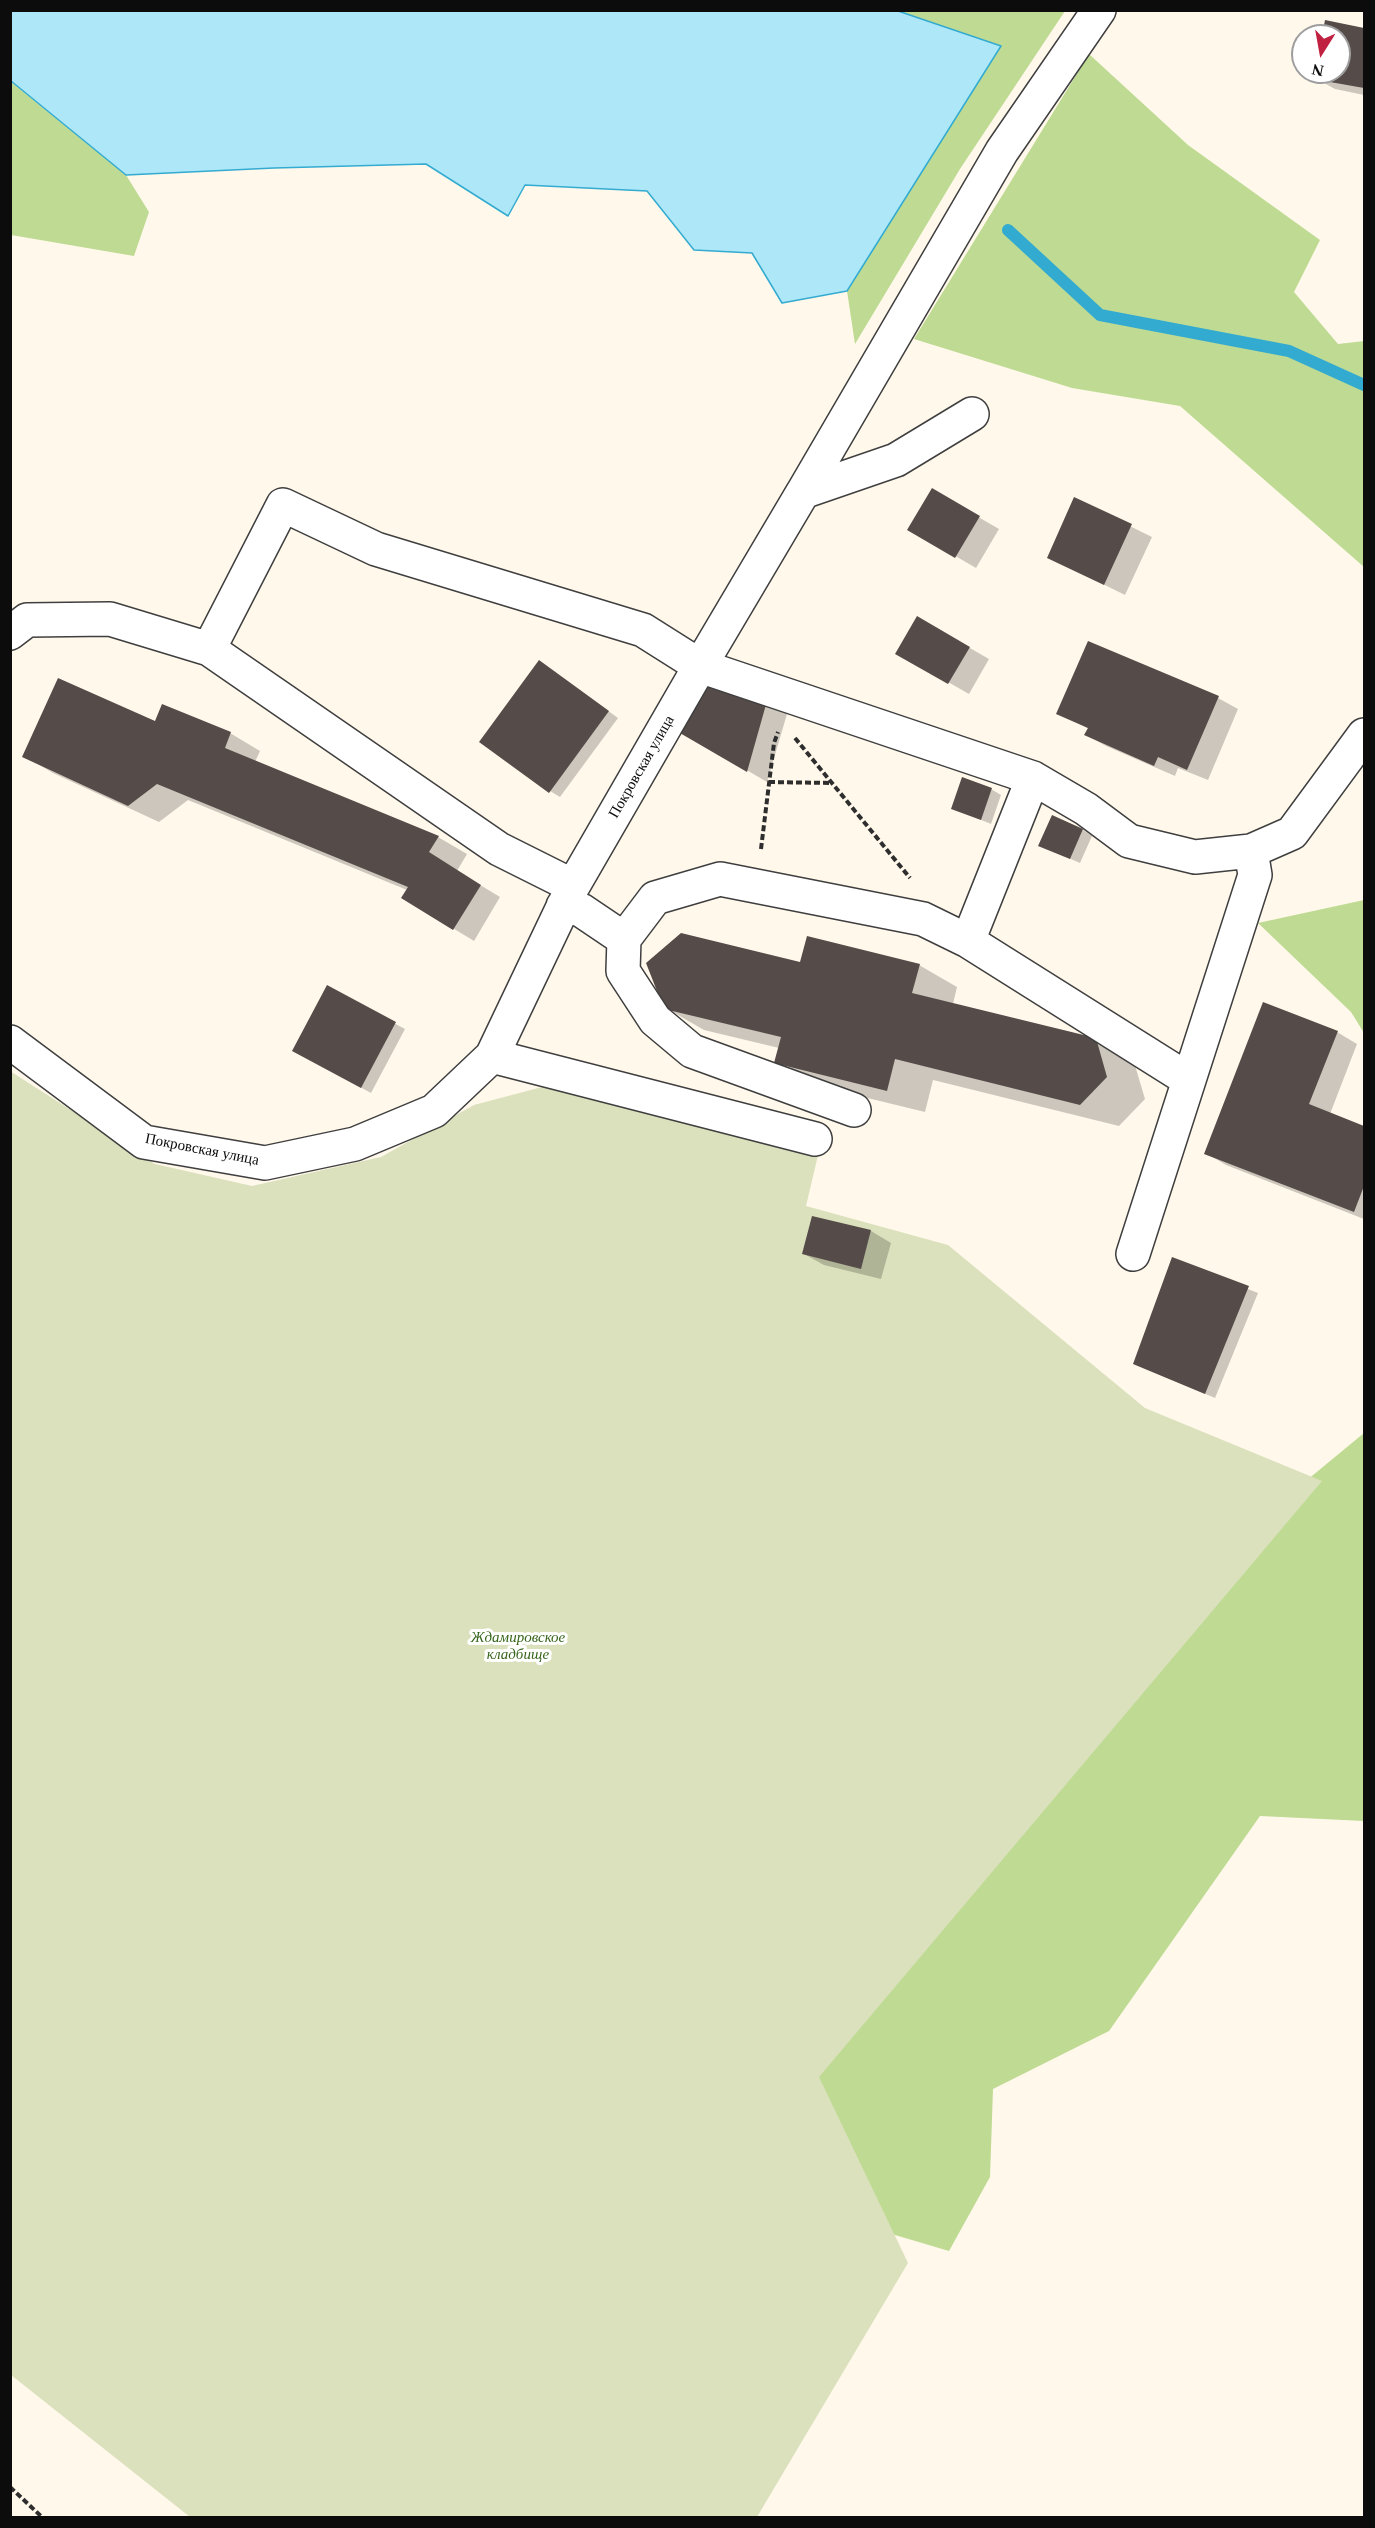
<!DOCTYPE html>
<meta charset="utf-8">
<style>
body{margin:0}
#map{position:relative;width:1375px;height:2528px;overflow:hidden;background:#fff8eb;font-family:Georgia,serif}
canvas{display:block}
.frame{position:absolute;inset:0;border:12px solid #0c0c0c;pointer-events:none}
.north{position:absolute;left:1291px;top:24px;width:60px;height:60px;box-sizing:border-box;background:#fff;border:2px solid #9e9e9e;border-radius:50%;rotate:191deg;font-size:16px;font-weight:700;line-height:24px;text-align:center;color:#0c0c0c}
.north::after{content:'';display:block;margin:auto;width:21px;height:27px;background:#c02141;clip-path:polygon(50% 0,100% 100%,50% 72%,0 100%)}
</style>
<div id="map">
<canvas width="1375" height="2528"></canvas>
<div class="frame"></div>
<div class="north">N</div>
</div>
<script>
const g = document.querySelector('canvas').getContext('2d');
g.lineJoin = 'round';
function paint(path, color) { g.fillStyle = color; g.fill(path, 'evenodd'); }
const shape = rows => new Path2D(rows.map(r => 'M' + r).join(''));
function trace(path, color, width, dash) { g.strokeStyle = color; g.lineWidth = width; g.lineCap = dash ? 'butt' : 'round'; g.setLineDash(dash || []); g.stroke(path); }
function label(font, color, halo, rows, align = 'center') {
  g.font = font + ' Georgia,serif'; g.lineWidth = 6; g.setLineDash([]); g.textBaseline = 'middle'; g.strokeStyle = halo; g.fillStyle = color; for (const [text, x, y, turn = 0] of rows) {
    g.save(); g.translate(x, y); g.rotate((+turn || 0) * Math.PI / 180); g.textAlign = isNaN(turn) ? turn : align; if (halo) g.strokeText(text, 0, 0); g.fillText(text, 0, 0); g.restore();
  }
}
const forest = shape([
 [898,11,1065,11,960,169,855,344,847,291,1001,46],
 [1089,54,1188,145,1320,240,1294,292,1338,344,1364,341,1364,567,1180,406,1072,388,914,339],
 [10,81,126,175,149,212,134,256,11,235],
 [1364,900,1364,1033,1351,1012,1258,923],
 [1364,1433,1364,1821,1260,1816,1109,2031,993,2089,990,2177,949,2251,689,2174,1175,1589]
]);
const cemetery = shape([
 [10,1071,155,1164,252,1186,381,1157,474,1105,576,1078,819,1151,806,1206,948,1245,1145,1408,1322,1481,819,2077,908,2263,757,2517,190,2517,11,2375]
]);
const water = shape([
 [898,11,1001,46,847,291,782,303,752,253,694,250,647,191,525,185,508,216,426,164,274,168,126,175,11,81,11,11,898,11]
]);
const shadow = shape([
 [1326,22,1364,29,1364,95,1335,89,1315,78,1316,72,1339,72,1339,36,1323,36],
 [932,490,999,529,976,568,909,529],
 [1075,499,1152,537,1125,595,1048,557],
 [918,618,989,659,969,694,897,653],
 [1089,642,1218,698,1238,709,1208,780,1178,768,1175,776,1106,746,1086,735,1089,729,1058,713],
 [549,668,618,718,560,797,550,791],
 [767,703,787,714,767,782,675,728],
 [156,723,230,733,260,751,255,762,438,837,467,854,457,871,500,897,474,941,403,898,407,890,188,800,159,822,53,773,24,756],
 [991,789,1001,795,991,824,952,808],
 [1083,830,1092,836,1080,863,1050,850],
 [801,964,919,965,957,987,953,1004,1096,1040,1134,1062,1145,1099,1119,1126,933,1080,925,1112,814,1085,776,1063,779,1048,704,1030,666,1008],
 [327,987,405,1029,371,1093,303,1056],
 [1337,1032,1357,1044,1330,1114,1364,1127,1364,1219,1226,1165,1206,1153],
 [871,1231,891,1243,881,1279,824,1265,804,1254],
 [1173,1259,1258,1293,1215,1398,1134,1364]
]);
const stream = shape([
 [1008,230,1100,315,1289,351,1364,385]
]);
const building = shape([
 [1325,20,1364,28,1364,88,1313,79,1315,72,1339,72,1339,36,1322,36],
 [932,488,980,516,955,558,907,530],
 [1074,497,1132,524,1104,585,1047,558],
 [917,616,970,647,948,684,895,654],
 [1088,641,1219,696,1187,770,1158,757,1154,766,1084,735,1088,728,1056,714],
 [539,660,609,711,549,793,479,742],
 [58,678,155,721,162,704,231,732,225,748,439,836,429,852,481,885,453,930,401,898,408,887,157,784,128,806,22,757],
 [706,679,767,701,747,772,673,729],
 [962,777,992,788,981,820,951,809],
 [1052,815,1083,829,1070,859,1038,846],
 [681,933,800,962,807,936,920,964,912,993,1096,1038,1107,1077,1080,1105,895,1059,887,1091,774,1063,781,1037,664,1009,646,963],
 [327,985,396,1022,361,1088,292,1051],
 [1263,1002,1338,1031,1309,1104,1364,1126,1364,1186,1354,1212,1204,1154],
 [812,1216,871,1230,861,1269,802,1254],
 [1172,1257,1249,1286,1205,1394,1133,1364]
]);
const path = shape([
 [795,738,910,878],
 [769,782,832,783],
 [761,849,774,743,778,732],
 [10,2487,43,2518]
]);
const minor = shape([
 [803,492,1002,151,1099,10],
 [10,633,27,620,110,619,209,649],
 [573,886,499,849,209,649,283,505,376,549,643,630,700,666,803,492,896,460,972,414],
 [563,906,581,910,624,939,655,898,720,879,923,919,968,941,1033,778],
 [624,939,623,971,655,1020,692,1051,854,1110],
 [968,941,1189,1080,1255,875,1251,851],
 [10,1042,144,1142,265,1163,355,1144,434,1111,492,1056,573,886,700,666,1033,778,1086,809,1129,841,1195,857,1251,851,1292,833,1364,735],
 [492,1056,815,1139],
 [1133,1254,1189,1080]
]);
const streetNames = [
 ["Покровская улица",642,767,-60],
 ["Покровская улица",202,1150,11]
];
const parkNames = [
 ["Ждамировское",518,1638],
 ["кладбище",518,1655]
];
paint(forest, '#bfdb93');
paint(cemetery, '#dbe1bd');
paint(water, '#aee8f8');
trace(water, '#33abd1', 1.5);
paint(shadow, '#0003');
trace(stream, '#33abd1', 12);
paint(building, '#554b48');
trace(minor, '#3f3f3f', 36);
trace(path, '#2e2e2e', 4, [6, 3]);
trace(minor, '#fff', 33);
label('15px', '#0c0c0c', '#fff', streetNames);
label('italic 15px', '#36651b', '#fff', parkNames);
</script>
